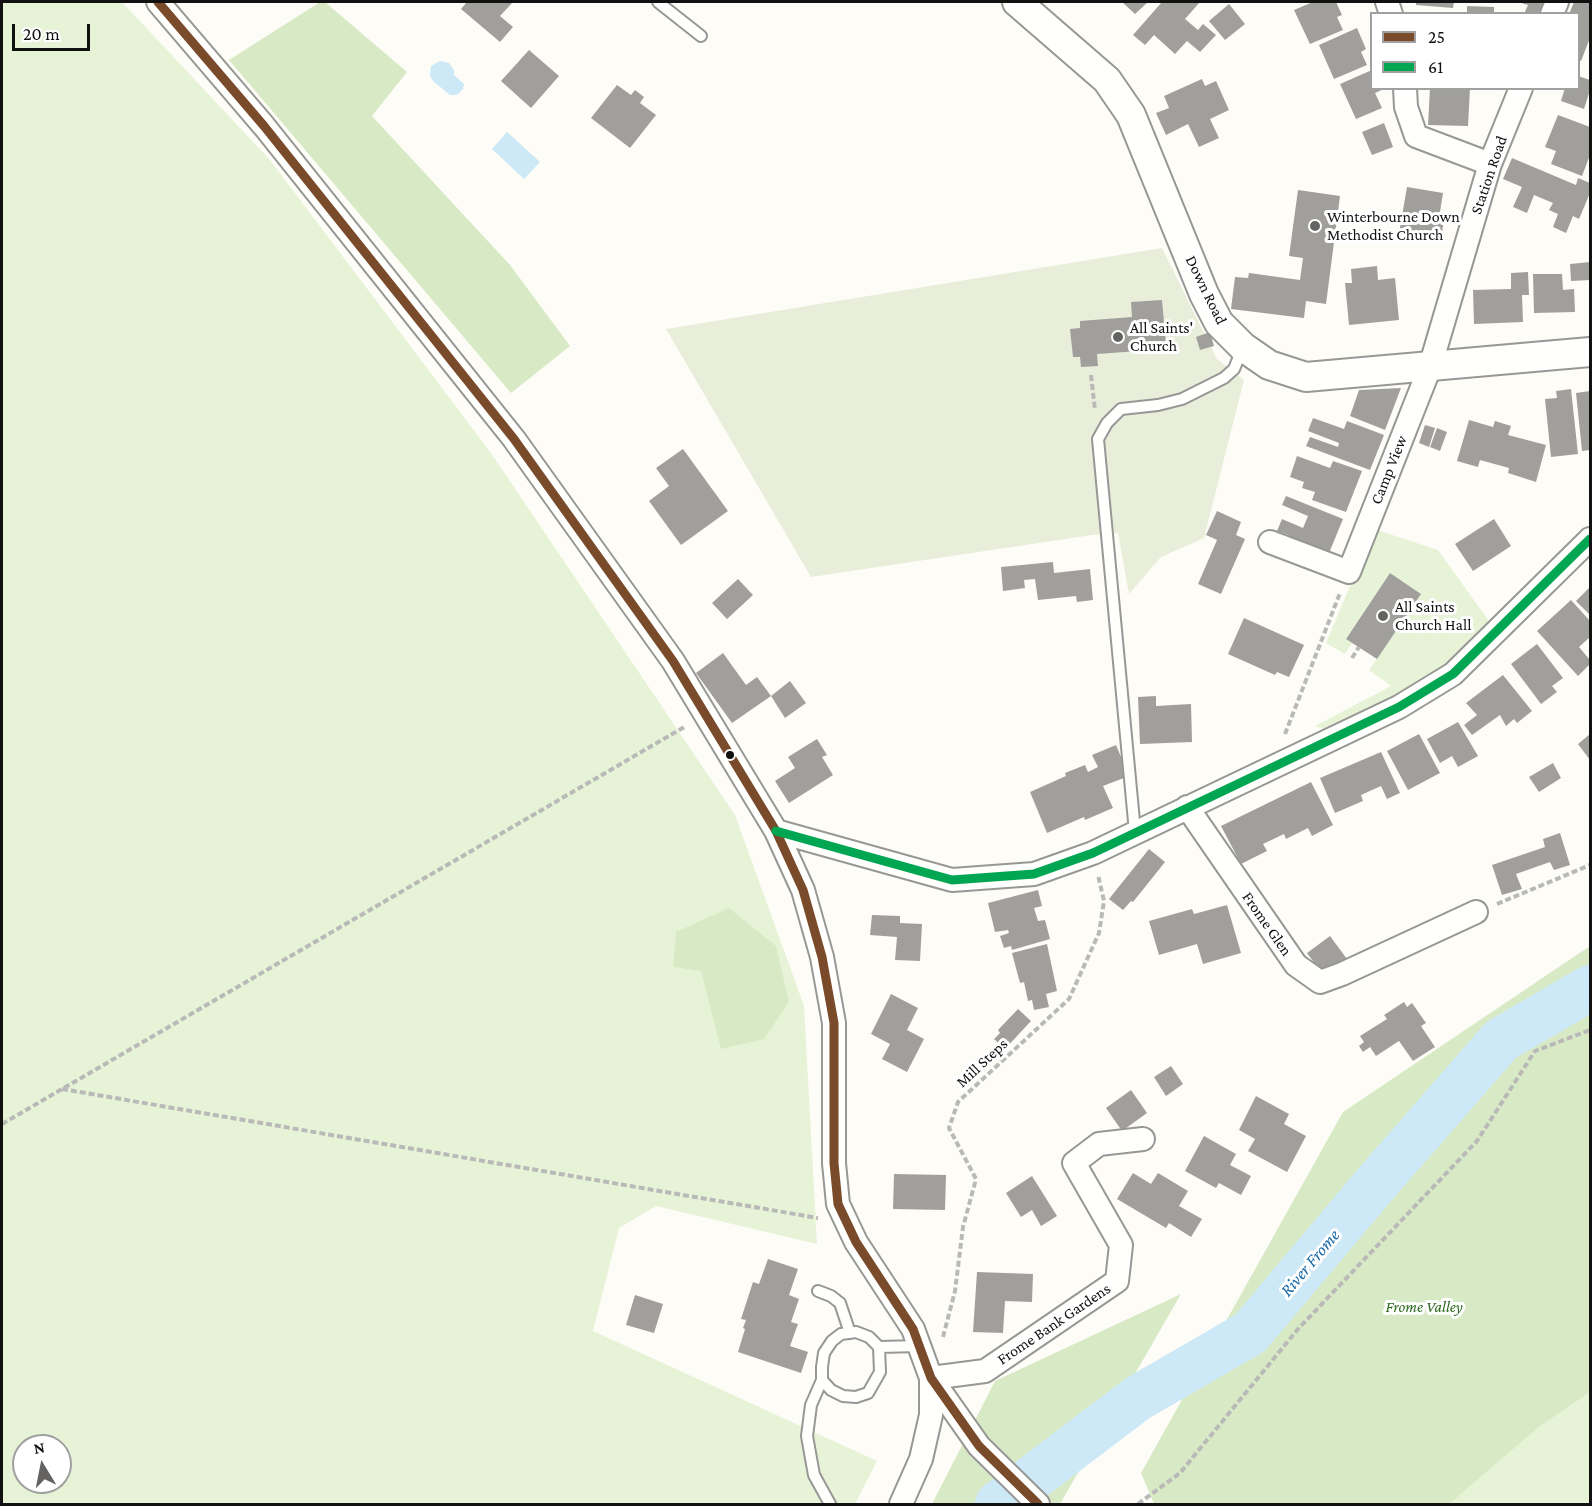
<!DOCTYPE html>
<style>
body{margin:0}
#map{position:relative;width:1592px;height:1506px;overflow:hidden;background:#fdfcf7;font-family:"Crimson Pro",serif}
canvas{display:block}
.frame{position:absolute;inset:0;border:3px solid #111;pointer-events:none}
.legend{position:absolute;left:1370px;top:12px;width:210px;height:78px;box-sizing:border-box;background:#fff;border:2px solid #a0a0a0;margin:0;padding:8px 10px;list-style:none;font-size:18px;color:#111}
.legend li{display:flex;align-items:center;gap:12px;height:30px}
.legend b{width:30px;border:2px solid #a0a0a0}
.north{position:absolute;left:12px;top:1434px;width:60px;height:60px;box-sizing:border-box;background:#fff;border:2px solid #a0a0a0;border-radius:50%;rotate:350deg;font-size:16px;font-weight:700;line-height:24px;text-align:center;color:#111}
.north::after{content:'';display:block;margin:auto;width:21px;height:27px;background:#646362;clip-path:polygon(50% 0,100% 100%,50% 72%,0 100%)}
.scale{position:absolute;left:12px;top:24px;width:78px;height:27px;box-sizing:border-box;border:3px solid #111;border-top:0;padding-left:8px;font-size:18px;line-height:21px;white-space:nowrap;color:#111;-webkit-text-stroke:4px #fff;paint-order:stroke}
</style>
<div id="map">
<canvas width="1592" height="1506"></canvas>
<div class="frame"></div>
<ul class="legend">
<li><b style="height:8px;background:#7a4b2a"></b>25</li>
<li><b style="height:8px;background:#00a651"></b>61</li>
</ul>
<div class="north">N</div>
<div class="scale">20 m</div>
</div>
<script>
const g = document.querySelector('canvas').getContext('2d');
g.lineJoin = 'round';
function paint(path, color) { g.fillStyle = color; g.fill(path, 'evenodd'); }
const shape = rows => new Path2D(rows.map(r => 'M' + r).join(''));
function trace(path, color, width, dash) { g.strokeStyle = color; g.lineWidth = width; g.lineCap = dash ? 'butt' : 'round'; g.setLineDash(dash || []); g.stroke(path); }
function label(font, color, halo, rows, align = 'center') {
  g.font = font + ' "Crimson Pro",serif'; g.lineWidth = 6; g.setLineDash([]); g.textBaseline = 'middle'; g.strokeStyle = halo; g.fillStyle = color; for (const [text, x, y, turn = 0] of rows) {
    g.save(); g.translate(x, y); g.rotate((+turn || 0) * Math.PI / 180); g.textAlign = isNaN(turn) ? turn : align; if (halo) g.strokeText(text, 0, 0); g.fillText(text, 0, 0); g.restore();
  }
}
const green = shape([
 [2,2,122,2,270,160,491,453,735,815,804,1006,817,1244,656,1206,619,1228,593,1331,877,1461,855,1504,2,1504],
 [24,1446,60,1446,60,1482,24,1482],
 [1374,529,1438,550,1491,624,1441,678,1329,731,1315,726,1391,686,1369,670,1421,594,1390,573,1346,638,1352,643,1345,654,1326,643],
 [1590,1342,1590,1504,1397,1504]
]);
const forest = shape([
 [320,2,325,2,407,72,372,116,510,265,570,346,511,393,229,60],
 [729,908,776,946,789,1002,764,1039,721,1049,701,971,673,967,676,932],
 [1590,946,1590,1392,1540,1426,1449,1504,1154,1504,1141,1473,1343,1112],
 [1181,1294,1060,1504,932,1504,995,1381]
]);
const cemetery = shape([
 [1162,248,1217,359,1244,380,1204,538,1161,557,1129,594,1118,533,1092,535,811,577,666,329]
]);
const water = shape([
 [440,61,449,63,454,70,454,75,464,84,463,89,457,95,450,95,433,81,430,76,431,66],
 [507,132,540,162,524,179,492,149]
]);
const river = shape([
 [998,1504,1138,1398,1250,1333,1372,1188,1501,1040,1590,988]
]);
const building = shape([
 [467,2,513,2,500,16,513,27,500,42,461,9],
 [1122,2,1148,2,1135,14],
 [1162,2,1200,2,1185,19,1198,30,1203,24,1216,35,1200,52,1187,41,1175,54,1154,35,1145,45,1133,35],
 [1313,2,1336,2,1342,15,1337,17,1343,30,1310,44,1294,10],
 [1416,2,1454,2,1453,8,1416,5],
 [1518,2,1548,2,1544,11,1540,10,1539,14,1524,14,1528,5],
 [1574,2,1590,2,1590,38,1581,61,1578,60,1578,14,1569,14],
 [1229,4,1245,24,1225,40,1209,21],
 [1467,6,1494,7,1494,14,1467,14],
 [1357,28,1366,49,1361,52,1367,65,1334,79,1319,45],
 [529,50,559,76,531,108,501,81],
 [1372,70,1372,88,1386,88,1375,93,1382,108,1356,119,1340,84],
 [1578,76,1590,80,1590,90,1584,109,1561,101,1565,88,1578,88],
 [1202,79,1205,86,1216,81,1229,110,1210,119,1219,138,1199,147,1188,124,1166,135,1156,113,1169,108,1164,96],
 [617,85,631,95,635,90,644,97,640,103,656,115,630,148,591,118],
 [1430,88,1470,88,1468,126,1428,125],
 [1558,115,1590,127,1590,155,1582,176,1551,164,1556,151,1545,147],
 [1384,123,1393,147,1372,155,1362,132],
 [1512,158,1576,185,1578,178,1590,183,1590,193,1579,219,1573,216,1566,233,1553,227,1558,214,1549,210,1553,203,1534,195,1527,213,1513,207,1522,187,1503,179],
 [1407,187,1443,193,1439,218,1444,219,1441,240,1399,233],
 [1298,190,1340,196,1326,304,1306,301,1304,318,1231,309,1235,277,1248,278,1249,273,1300,280,1303,258,1289,256],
 [1590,262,1590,280,1571,281,1570,264],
 [1377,266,1378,280,1395,278,1399,320,1349,325,1345,283,1352,283,1351,269],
 [1528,272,1529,295,1522,295,1523,322,1474,324,1473,290,1511,289,1511,273],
 [1533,274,1562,274,1563,290,1574,289,1575,312,1534,313],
 [1162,300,1166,344,1138,346,1139,351,1097,354,1098,366,1081,367,1080,357,1073,357,1070,329,1080,328,1080,321,1132,317,1131,302],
 [1210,332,1214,346,1200,350,1196,337],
 [1401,388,1385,430,1350,416,1359,390],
 [1571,389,1578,454,1551,457,1545,399,1557,398,1556,391],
 [1590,391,1590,450,1582,451,1576,393],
 [1313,418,1344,429,1347,421,1384,435,1370,470,1306,446,1310,437,1338,447,1339,443,1308,431],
 [1469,420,1493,427,1495,421,1511,426,1508,435,1546,445,1536,482,1508,473,1509,468,1480,460,1478,467,1457,461],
 [1425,425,1435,428,1429,447,1419,443],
 [1437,428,1447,432,1440,451,1430,447],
 [683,449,728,511,681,545,649,501,669,486,656,468],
 [1297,456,1330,468,1333,461,1362,471,1346,512,1312,500,1315,492,1302,488,1304,482,1290,477],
 [1286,496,1343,519,1329,553,1286,542,1289,535,1277,531,1282,519,1303,528,1308,516,1282,505],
 [1217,511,1241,522,1236,535,1245,539,1221,594,1198,584,1217,540,1206,535],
 [1494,519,1511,546,1473,571,1455,544],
 [1053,562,1054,573,1090,569,1093,600,1077,602,1076,596,1038,600,1035,579,1024,580,1025,588,1003,591,1001,567],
 [1390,573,1421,594,1377,659,1346,639],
 [738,579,753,595,727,619,712,603],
 [1590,587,1590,615,1576,601],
 [1571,600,1590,621,1590,637,1579,647,1590,660,1590,664,1578,676,1537,631],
 [1244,618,1304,645,1289,677,1277,672,1275,675,1228,654],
 [1537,644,1563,678,1552,686,1557,692,1541,704,1511,664],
 [723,653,746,685,757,677,771,696,732,723,696,673],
 [1503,675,1532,711,1517,723,1514,719,1506,726,1500,715,1472,735,1464,725,1477,715,1466,703],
 [790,681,806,703,785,718,771,696],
 [1156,696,1156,706,1191,704,1192,742,1140,744,1138,697],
 [1458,722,1478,756,1458,767,1452,756,1440,763,1427,739],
 [1419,734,1440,773,1408,790,1387,751],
 [1590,734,1590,760,1578,744],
 [817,739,827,755,822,757,833,775,789,803,775,781,795,768,788,757],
 [1116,745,1129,776,1103,786,1113,808,1085,820,1084,817,1047,833,1030,792,1066,776,1065,773,1085,765,1088,772,1098,767,1092,755],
 [1381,752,1400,793,1387,799,1381,786,1361,795,1363,801,1335,813,1320,778],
 [1553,763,1561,778,1539,792,1529,777],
 [1311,782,1333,825,1312,836,1308,828,1286,839,1284,834,1263,844,1267,851,1241,864,1221,826],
 [1560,833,1570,865,1554,870,1550,862,1516,874,1522,889,1502,895,1492,865,1545,847,1543,839],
 [1149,849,1165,862,1133,902,1131,901,1123,910,1109,899],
 [1038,890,1042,906,1034,908,1038,921,1045,920,1050,939,1012,950,1011,946,1004,948,1000,936,1009,933,1008,930,995,932,988,903],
 [1227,905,1241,953,1203,964,1197,944,1159,955,1149,921,1192,909,1194,914],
 [872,915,900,916,900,923,922,924,920,961,895,960,897,937,870,935],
 [1330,936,1347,959,1324,976,1307,953],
 [1047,944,1057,991,1046,994,1049,1007,1034,1010,1032,1000,1028,1001,1024,982,1020,983,1012,953],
 [891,994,918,1008,907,1030,924,1039,907,1072,882,1059,890,1044,871,1034],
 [1404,1002,1407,1007,1412,1003,1426,1023,1421,1026,1435,1047,1413,1061,1399,1041,1376,1056,1370,1047,1363,1052,1359,1046,1364,1042,1360,1036,1387,1019,1384,1015],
 [1018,1009,1031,1021,1005,1049,994,1039,1000,1033,998,1030],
 [1171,1066,1183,1084,1166,1096,1154,1077],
 [1131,1090,1147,1113,1122,1131,1106,1108],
 [1256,1096,1289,1114,1284,1124,1306,1136,1287,1172,1248,1151,1255,1139,1239,1130],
 [1204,1136,1236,1154,1230,1165,1251,1176,1241,1195,1219,1183,1216,1188,1185,1171],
 [1133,1173,1151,1184,1158,1173,1188,1191,1179,1206,1202,1219,1191,1237,1169,1223,1166,1228,1117,1199],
 [894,1174,946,1175,945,1210,893,1209],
 [1032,1176,1057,1216,1041,1226,1032,1210,1021,1217,1006,1193],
 [768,1259,798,1269,789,1295,799,1299,791,1322,798,1324,790,1346,808,1352,801,1373,738,1352,745,1329,743,1328,746,1320,741,1319,753,1282,759,1284],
 [977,1272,1033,1274,1032,1302,1005,1301,1003,1333,973,1332],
 [635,1295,663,1304,654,1333,626,1325]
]);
const path = shape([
 [1091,375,1095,410],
 [1352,658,1359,647],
 [1285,734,1340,593],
 [1497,904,1590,865],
 [62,1089,818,1218],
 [2,1124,686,726],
 [943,1337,955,1291,963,1227,976,1179,949,1128,958,1102,1069,999,1099,933,1104,901,1098,875],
 [1138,1504,1180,1473,1298,1329,1477,1141,1535,1051,1590,1030]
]);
const service = shape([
 [658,2,701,36],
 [1135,832,1098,439,1107,423,1121,409,1158,405,1182,399,1224,378,1234,369,1243,347],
 [818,1291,831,1296,840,1303,850,1333],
 [879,1347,919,1346],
 [822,1380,831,1390,843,1396,856,1397,868,1393,880,1372,879,1347,869,1337,856,1332,841,1334,832,1341,824,1353,822,1367,822,1380,811,1405,807,1436,814,1475,830,1504]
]);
const minor = shape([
 [158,2,264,126,514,439,673,661,776,831,803,890,822,957,834,1023,834,1163,838,1204,856,1242,913,1329,931,1378,979,1446,1038,1504],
 [1387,2,1391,14],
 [1552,14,1557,2],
 [1405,88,1406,107,1416,136,1490,164],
 [1270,542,1349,572,1430,367,1490,164,1521,88],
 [1187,807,1296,965,1320,982,1342,974,1476,912],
 [776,831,952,880,1034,874,1093,853,1399,707,1453,674,1590,539],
 [901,1504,921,1459,931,1415,931,1378,985,1371,1117,1281,1121,1245,1074,1163,1099,1144,1143,1139]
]);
const tertiary = shape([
 [1017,2,1107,80,1131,115,1204,294,1219,323,1243,347,1269,365,1306,377,1590,352]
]);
const bus1 = shape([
 [158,2,264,126,514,439,673,661,776,831,803,890,822,957,834,1023,834,1163,838,1204,856,1242,913,1329,931,1378,979,1446,1038,1504]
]);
const bus2 = shape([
 [776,831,952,880,1034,874,1093,853,1399,707,1453,674,1590,539]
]);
const markers = [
 [1315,226,6,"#646362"],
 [1118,337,6,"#646362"],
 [1383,616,6,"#646362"],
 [730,755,5,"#111"]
];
const streetNames = [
 ["Station Road",1489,175,-71],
 ["Down Road",1206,290,64],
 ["Camp View",1389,470,-68],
 ["Frome Glen",1267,924,55],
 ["Mill Steps",982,1063,-43],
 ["Frome Bank Gardens",1054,1324,-34]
];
const poiNames = [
 ["Winterbourne Down",1327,217],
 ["Methodist Church",1327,235],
 ["All Saints'",1130,328],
 ["Church",1130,346],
 ["All Saints",1395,607],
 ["Church Hall",1395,625]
];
const parkNames = [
 ["Frome Valley",1424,1307]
];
const waterNames = [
 ["River Frome",1310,1263,-50]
];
paint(green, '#e7f3d7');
paint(forest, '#d8eac5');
paint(cemetery, '#e9eedb');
paint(water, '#cde8f7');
trace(river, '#cde8f7', 46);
paint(building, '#a19f9c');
trace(service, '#979795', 14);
trace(minor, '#979795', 26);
trace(tertiary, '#979795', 32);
trace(path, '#b9b9b8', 4, [6, 3]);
trace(service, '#fffffe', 10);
trace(minor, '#fffffe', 22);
trace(tertiary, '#fffffe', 28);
trace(bus1, '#7a4b2a', 9);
trace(bus2, '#00a651', 9);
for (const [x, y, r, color] of markers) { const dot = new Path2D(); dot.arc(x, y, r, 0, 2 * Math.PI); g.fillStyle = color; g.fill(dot); trace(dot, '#fff', 2); }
label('16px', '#111', '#fff', streetNames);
label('16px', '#111', '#fff', poiNames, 'left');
label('italic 16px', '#2f6b1f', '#fff', parkNames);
label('italic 18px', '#1768a6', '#fff', waterNames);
</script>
